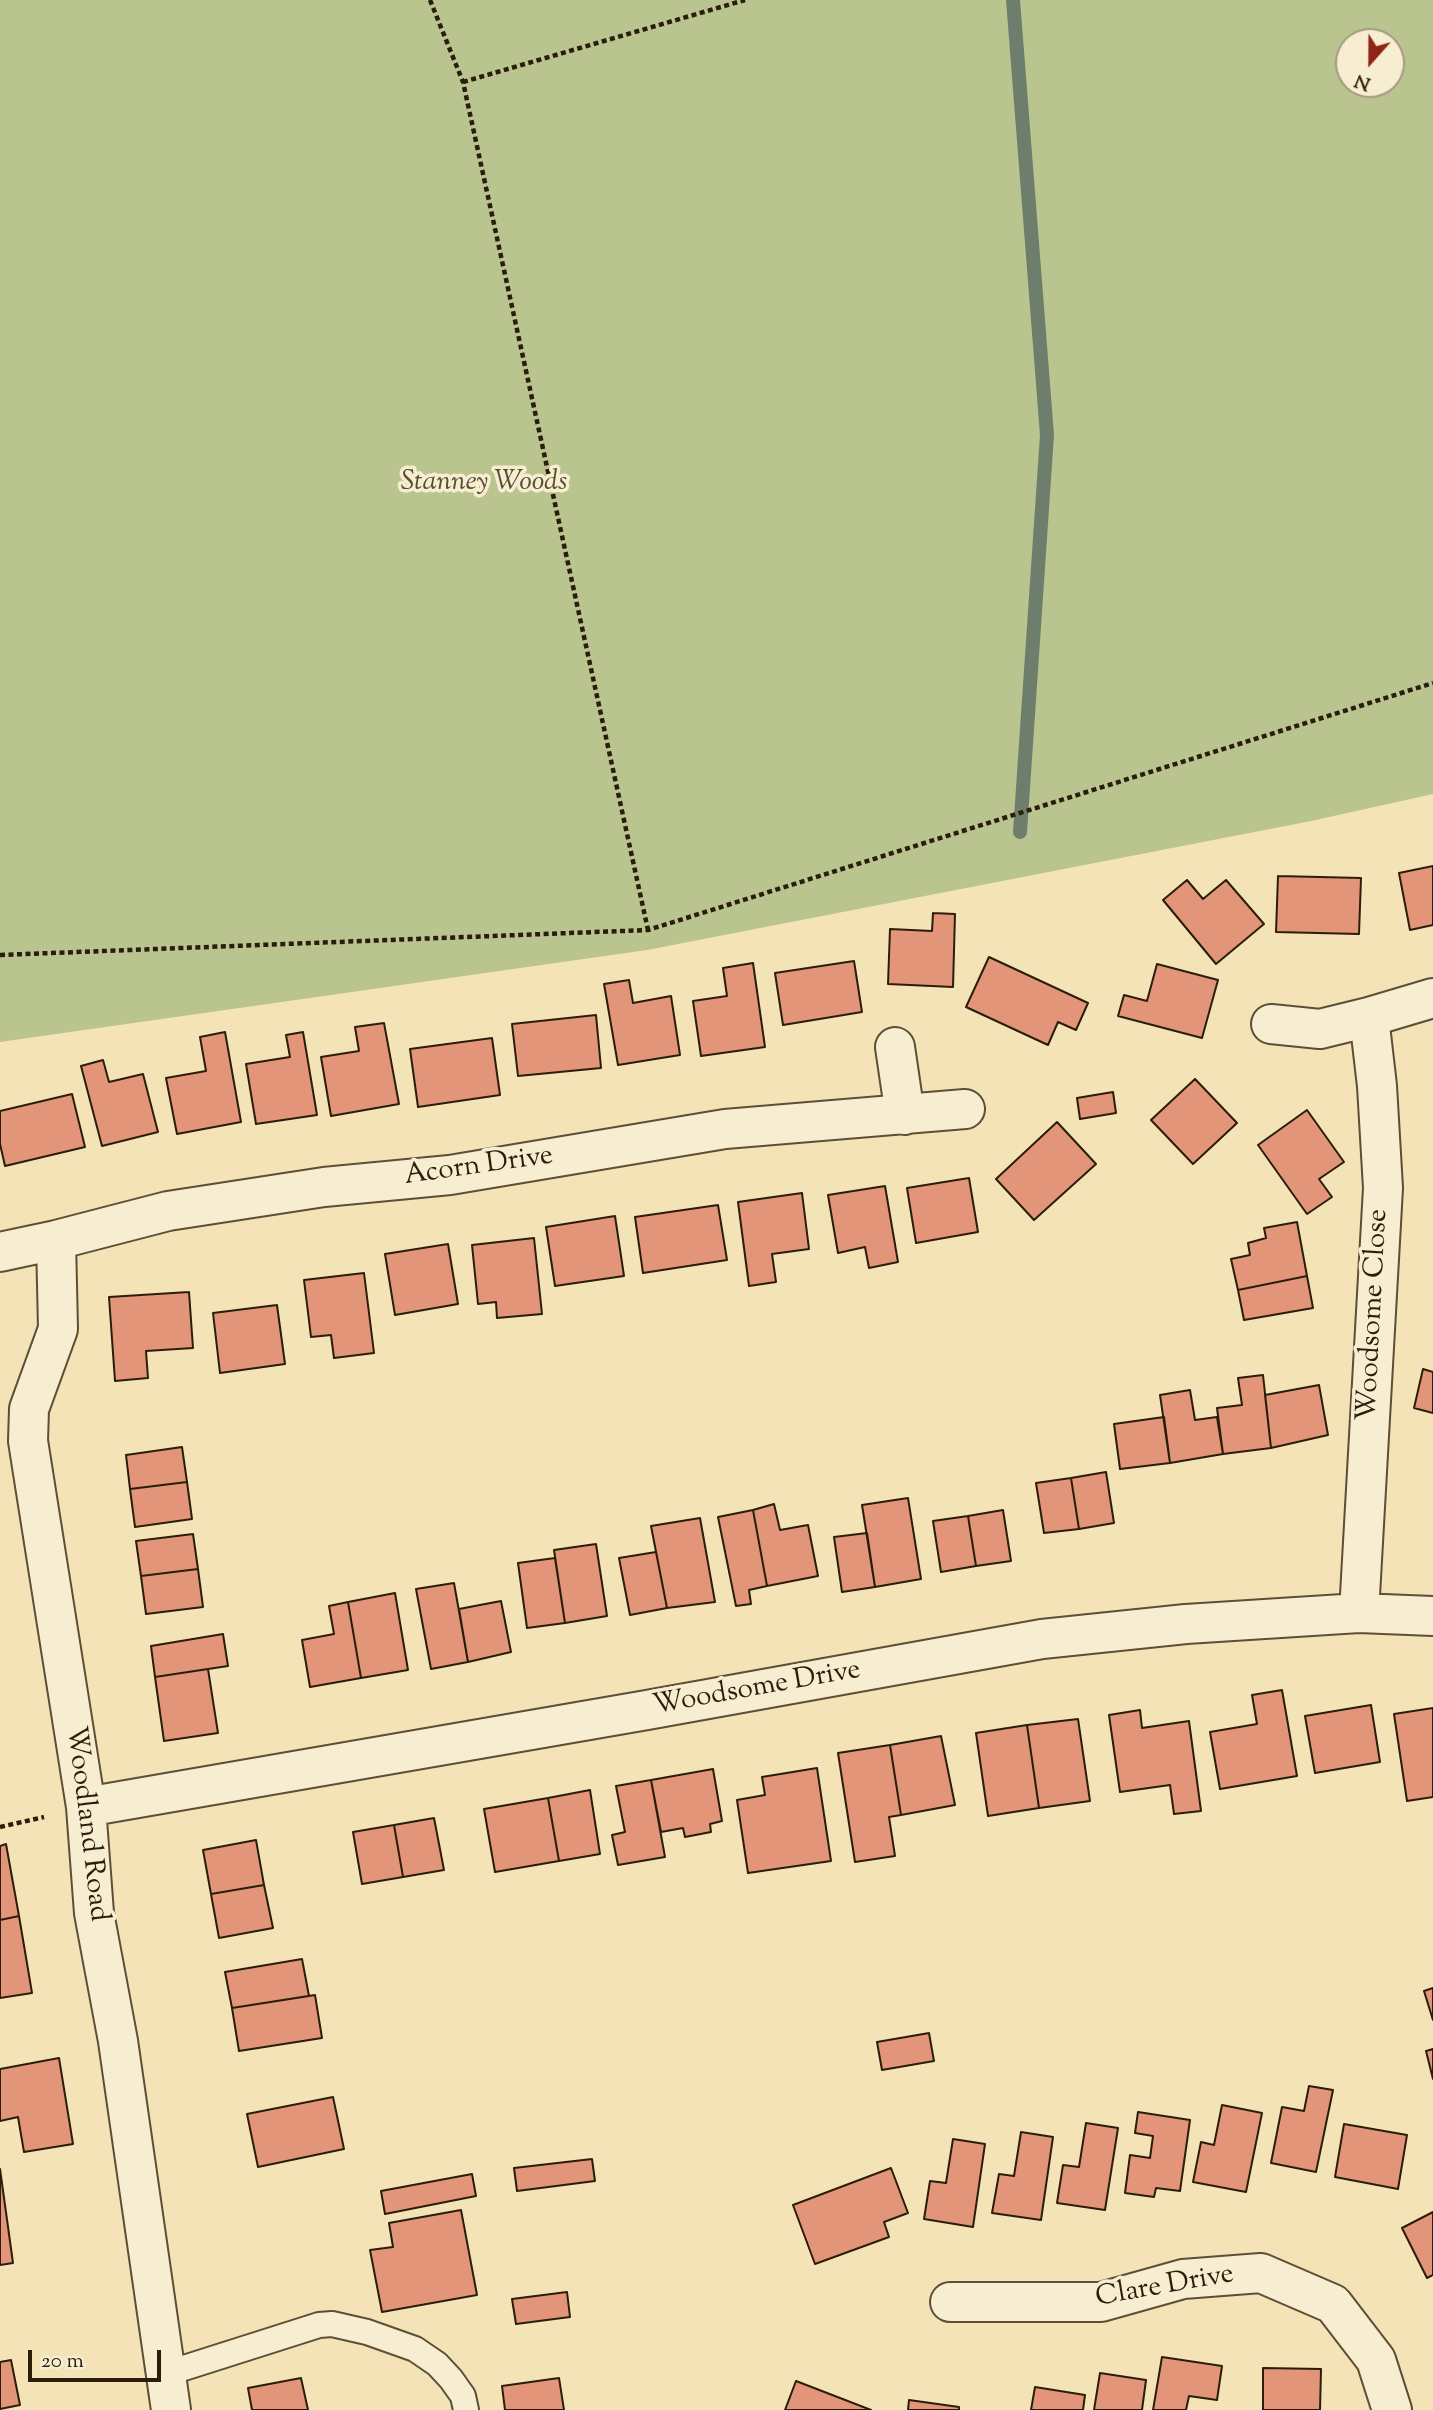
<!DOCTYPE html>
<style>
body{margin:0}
#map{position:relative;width:1433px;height:2410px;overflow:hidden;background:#f3e3b6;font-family:"Sorts Mill Goudy",serif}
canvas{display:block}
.north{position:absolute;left:1335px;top:28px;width:70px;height:70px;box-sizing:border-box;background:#f7edd0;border:2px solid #a59a81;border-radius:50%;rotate:201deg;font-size:19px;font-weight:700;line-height:28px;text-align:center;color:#2b1d0b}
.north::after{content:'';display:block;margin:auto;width:24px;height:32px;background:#8f2418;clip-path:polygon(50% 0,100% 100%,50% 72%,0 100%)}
.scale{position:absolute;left:28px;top:2350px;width:133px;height:32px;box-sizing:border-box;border:4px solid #2b1d0b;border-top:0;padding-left:9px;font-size:21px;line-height:24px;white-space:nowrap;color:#2b1d0b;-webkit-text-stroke:5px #f7edd0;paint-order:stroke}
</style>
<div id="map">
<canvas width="1433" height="2410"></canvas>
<div class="north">N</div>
<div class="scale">20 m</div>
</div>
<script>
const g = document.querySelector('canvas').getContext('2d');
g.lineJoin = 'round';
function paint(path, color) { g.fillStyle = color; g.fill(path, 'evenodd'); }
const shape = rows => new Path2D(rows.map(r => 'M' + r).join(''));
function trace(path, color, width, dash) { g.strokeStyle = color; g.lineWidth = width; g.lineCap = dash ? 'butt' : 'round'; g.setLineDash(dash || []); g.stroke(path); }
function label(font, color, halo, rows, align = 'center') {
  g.font = font + ' "Sorts Mill Goudy",serif'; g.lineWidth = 7; g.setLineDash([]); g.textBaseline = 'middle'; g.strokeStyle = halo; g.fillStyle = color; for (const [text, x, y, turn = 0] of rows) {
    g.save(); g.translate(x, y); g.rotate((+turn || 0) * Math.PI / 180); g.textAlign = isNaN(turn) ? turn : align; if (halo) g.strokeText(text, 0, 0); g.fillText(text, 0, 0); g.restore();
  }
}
const green = shape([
 [0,0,1433,0,1433,794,1311,821,647,950,0,1042],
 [1349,42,1391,42,1391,84,1349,84]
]);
const stream = shape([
 [1013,0,1047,435,1020,832]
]);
const building = shape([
 [1433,866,1433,925,1410,930,1399,873,1433,866],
 [1278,876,1361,878,1359,934,1276,932,1278,876],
 [1187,880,1203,899,1226,880,1264,924,1216,964,1163,900,1187,880],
 [933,913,955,914,953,987,888,984,890,929,932,931,933,913],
 [989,957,1088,1003,1076,1030,1058,1022,1048,1045,966,1007,989,957],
 [854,961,862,1012,783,1025,775,973,854,961],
 [753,963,765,1047,701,1056,693,1001,727,996,723,968,753,963],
 [1157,964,1218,980,1202,1038,1118,1016,1124,995,1147,1001,1157,964],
 [629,980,633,1003,671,996,680,1055,618,1065,604,984,629,980],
 [596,1015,601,1068,518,1076,512,1024,596,1015],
 [384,1023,399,1104,331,1116,321,1057,359,1051,355,1027,384,1023],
 [225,1032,241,1122,177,1134,166,1078,206,1071,200,1037,225,1032],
 [303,1032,317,1115,256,1124,246,1064,290,1057,286,1035,303,1032],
 [492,1038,500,1095,418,1107,410,1049,492,1038],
 [103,1060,109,1082,143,1074,158,1132,102,1146,81,1066,103,1060],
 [1195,1079,1237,1123,1193,1164,1151,1120,1195,1079],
 [1113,1092,1116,1113,1080,1119,1077,1098,1113,1092],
 [72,1094,85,1147,5,1166,0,1144,0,1111,72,1094],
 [1307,1110,1344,1162,1319,1179,1332,1197,1307,1214,1258,1145,1307,1110],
 [1057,1122,1096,1164,1034,1220,996,1179,1057,1122],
 [969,1178,978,1232,916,1243,907,1188,969,1178],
 [885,1186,898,1262,869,1268,865,1247,838,1253,828,1195,885,1186],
 [802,1193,809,1249,772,1254,776,1282,749,1286,738,1202,802,1193],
 [718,1205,727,1260,643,1273,635,1217,718,1205],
 [615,1216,624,1276,555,1286,546,1227,615,1216],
 [1297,1222,1307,1276,1238,1290,1231,1259,1250,1255,1248,1243,1266,1238,1264,1228,1297,1222],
 [534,1238,542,1314,497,1318,496,1302,478,1304,472,1245,534,1238],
 [448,1244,458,1304,395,1315,385,1254,448,1244],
 [364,1273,374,1353,334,1358,331,1335,311,1337,304,1280,364,1273],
 [1307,1276,1313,1308,1244,1320,1238,1290,1307,1276],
 [189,1292,193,1348,146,1351,148,1378,115,1381,109,1297,189,1292],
 [277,1305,285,1364,220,1373,213,1313,277,1305],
 [1423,1369,1433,1372,1433,1413,1414,1408,1423,1369],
 [1263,1375,1271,1448,1223,1454,1217,1408,1242,1405,1238,1378,1263,1375],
 [1319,1385,1328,1435,1271,1448,1265,1395,1319,1385],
 [1190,1390,1195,1420,1217,1417,1223,1454,1170,1463,1160,1395,1190,1390],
 [1164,1417,1170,1463,1120,1469,1114,1424,1164,1417],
 [182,1447,187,1482,130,1489,126,1455,182,1447],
 [1106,1472,1114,1523,1079,1529,1071,1478,1106,1472],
 [1071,1478,1079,1529,1044,1533,1036,1483,1071,1478],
 [187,1482,192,1519,135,1527,130,1489,187,1482],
 [908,1498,921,1579,875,1587,862,1505,908,1498],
 [774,1504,780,1530,808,1525,818,1576,767,1586,753,1510,774,1504],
 [753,1510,767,1586,749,1590,751,1604,736,1606,718,1517,753,1510],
 [1003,1510,1011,1561,976,1566,968,1516,1003,1510],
 [968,1516,976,1566,941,1572,933,1521,968,1516],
 [700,1518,715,1602,667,1608,651,1526,700,1518],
 [867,1533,875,1587,842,1592,834,1537,867,1533],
 [193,1534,198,1569,141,1576,136,1541,193,1534],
 [596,1544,607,1616,565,1623,554,1550,596,1544],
 [656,1552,667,1608,630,1615,619,1558,656,1552],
 [555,1558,565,1623,527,1628,518,1563,555,1558],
 [198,1569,203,1607,146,1614,141,1576,198,1569],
 [454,1583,468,1662,431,1669,416,1589,454,1583],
 [395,1593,408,1670,361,1678,348,1602,395,1593],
 [501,1601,511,1652,468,1662,459,1609,501,1601],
 [348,1602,361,1678,310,1687,302,1640,334,1634,329,1606,348,1602],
 [223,1634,228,1666,155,1677,151,1646,223,1634],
 [208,1669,218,1733,164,1741,155,1677,208,1669],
 [1282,1690,1297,1776,1220,1789,1210,1732,1257,1724,1252,1695,1282,1690],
 [1371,1705,1380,1762,1315,1773,1305,1716,1371,1705],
 [1433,1708,1433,1797,1407,1801,1394,1714,1433,1708],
 [1140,1710,1142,1728,1189,1721,1201,1811,1174,1814,1170,1785,1120,1792,1109,1715,1140,1710],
 [1078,1719,1090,1801,1039,1808,1027,1725,1078,1719],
 [1027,1725,1039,1808,988,1816,976,1733,1027,1725],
 [941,1736,955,1805,901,1815,890,1745,941,1736],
 [890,1745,901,1815,889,1817,895,1856,855,1862,838,1753,890,1745],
 [817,1768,831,1861,748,1873,737,1800,765,1795,762,1777,817,1768],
 [713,1769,722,1821,710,1824,711,1832,685,1837,683,1828,661,1832,651,1780,713,1769],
 [651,1780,665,1857,618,1865,612,1835,625,1832,616,1786,651,1780],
 [590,1790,600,1854,559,1861,548,1798,590,1790],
 [548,1798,559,1861,495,1872,484,1809,548,1798],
 [434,1818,444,1870,403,1877,394,1825,434,1818],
 [394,1825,403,1877,362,1884,353,1832,394,1825],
 [256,1840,264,1885,211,1894,203,1850,256,1840],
 [6,1844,19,1916,0,1920,0,1846,6,1844],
 [264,1885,273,1928,219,1938,211,1894,264,1885],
 [19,1916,32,1993,0,1998,0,1920,19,1916],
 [302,1959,309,1996,232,2008,225,1972,302,1959],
 [1433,1988,1433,2020,1424,1991,1433,1988],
 [315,1995,322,2038,239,2051,232,2008,315,1995],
 [929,2033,934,2061,882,2070,877,2042,929,2033],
 [1433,2049,1433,2079,1426,2051,1433,2049],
 [59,2058,73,2144,24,2152,18,2117,0,2121,0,2069,59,2058],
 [1309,2086,1333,2090,1316,2172,1271,2163,1282,2107,1304,2111,1309,2086],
 [333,2097,344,2149,258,2167,247,2114,333,2097],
 [1222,2105,1262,2113,1246,2192,1193,2182,1201,2142,1214,2145,1222,2105],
 [1138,2112,1190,2120,1180,2191,1156,2188,1154,2197,1125,2193,1130,2155,1150,2158,1153,2136,1135,2133,1138,2112],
 [1086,2123,1118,2128,1105,2210,1057,2203,1063,2165,1079,2167,1086,2123],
 [1344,2124,1407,2135,1398,2189,1335,2177,1344,2124],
 [1021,2132,1053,2137,1041,2220,992,2213,999,2174,1014,2176,1021,2132],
 [953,2139,985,2144,973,2227,924,2219,930,2181,946,2183,953,2139],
 [592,2159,595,2181,517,2191,514,2168,592,2159],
 [891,2168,908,2213,884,2222,889,2237,815,2264,793,2205,891,2168],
 [0,2169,13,2263,0,2265,0,2169],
 [472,2174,476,2196,385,2214,381,2191,472,2174],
 [461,2210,477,2295,382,2312,370,2250,393,2247,389,2223,461,2210],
 [1433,2212,1433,2275,1427,2278,1402,2228,1433,2212],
 [567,2292,570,2317,516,2324,512,2299,567,2292],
 [1162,2357,1222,2366,1217,2400,1189,2396,1186,2410,1153,2410,1162,2357],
 [11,2360,20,2405,0,2409,0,2362,11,2360],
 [1263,2368,1321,2369,1320,2410,1263,2410,1263,2368],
 [1100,2373,1146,2380,1142,2410,1094,2410,1100,2373],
 [301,2378,308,2410,252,2410,248,2388,301,2378],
 [559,2378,564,2410,505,2410,502,2386,559,2378],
 [796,2381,871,2410,785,2410,796,2381],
 [1035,2387,1085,2395,1083,2410,1031,2410,1035,2387],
 [909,2400,959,2407,959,2410,908,2410,909,2400]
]);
const path = shape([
 [430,0,463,82,648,930],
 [463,82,745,0],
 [0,955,648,930,1433,683],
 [0,1827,44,1817]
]);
const lane = shape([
 [165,2374,319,2325,332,2324,367,2332,415,2349,437,2364,451,2379,463,2396,466,2410]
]);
const street = shape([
 [1369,1017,1433,998],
 [1271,1024,1320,1029,1369,1017,1377,1086,1383,1188,1359,1613],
 [895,1047,905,1115],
 [56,1240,58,1329,29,1409,28,1441,86,1807,94,1913,118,2041,171,2410],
 [0,1252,56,1240,168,1211,324,1187,450,1175,725,1129,965,1109],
 [86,1807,647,1710,1042,1639,1186,1624,1359,1613,1433,1616],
 [950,2302,1101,2302,1183,2279,1261,2273,1333,2304,1376,2360,1392,2410]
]);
const parkNames = [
 ["Stanney Woods",484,484]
];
const streetNames = [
 ["Acorn Drive",479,1168,-8],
 ["Woodsome Close",1375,1315,-87],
 ["Woodsome Drive",757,1690,-10],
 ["Woodland Road",85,1824,83],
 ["Clare Drive",1165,2288,-10]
];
paint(green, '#b9c48f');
trace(stream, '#6e7e6c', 14);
paint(building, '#e29578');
trace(building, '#2b1d0b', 2);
trace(lane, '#5d4e36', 28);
trace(street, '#5d4e36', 42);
trace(path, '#2b1d0b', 4.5, [5, 3.5]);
trace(lane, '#f7edd0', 24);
trace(street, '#f7edd0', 38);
label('italic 28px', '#564f33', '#f7edd0', parkNames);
label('28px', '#2b1d0b', '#f7edd0', streetNames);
</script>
